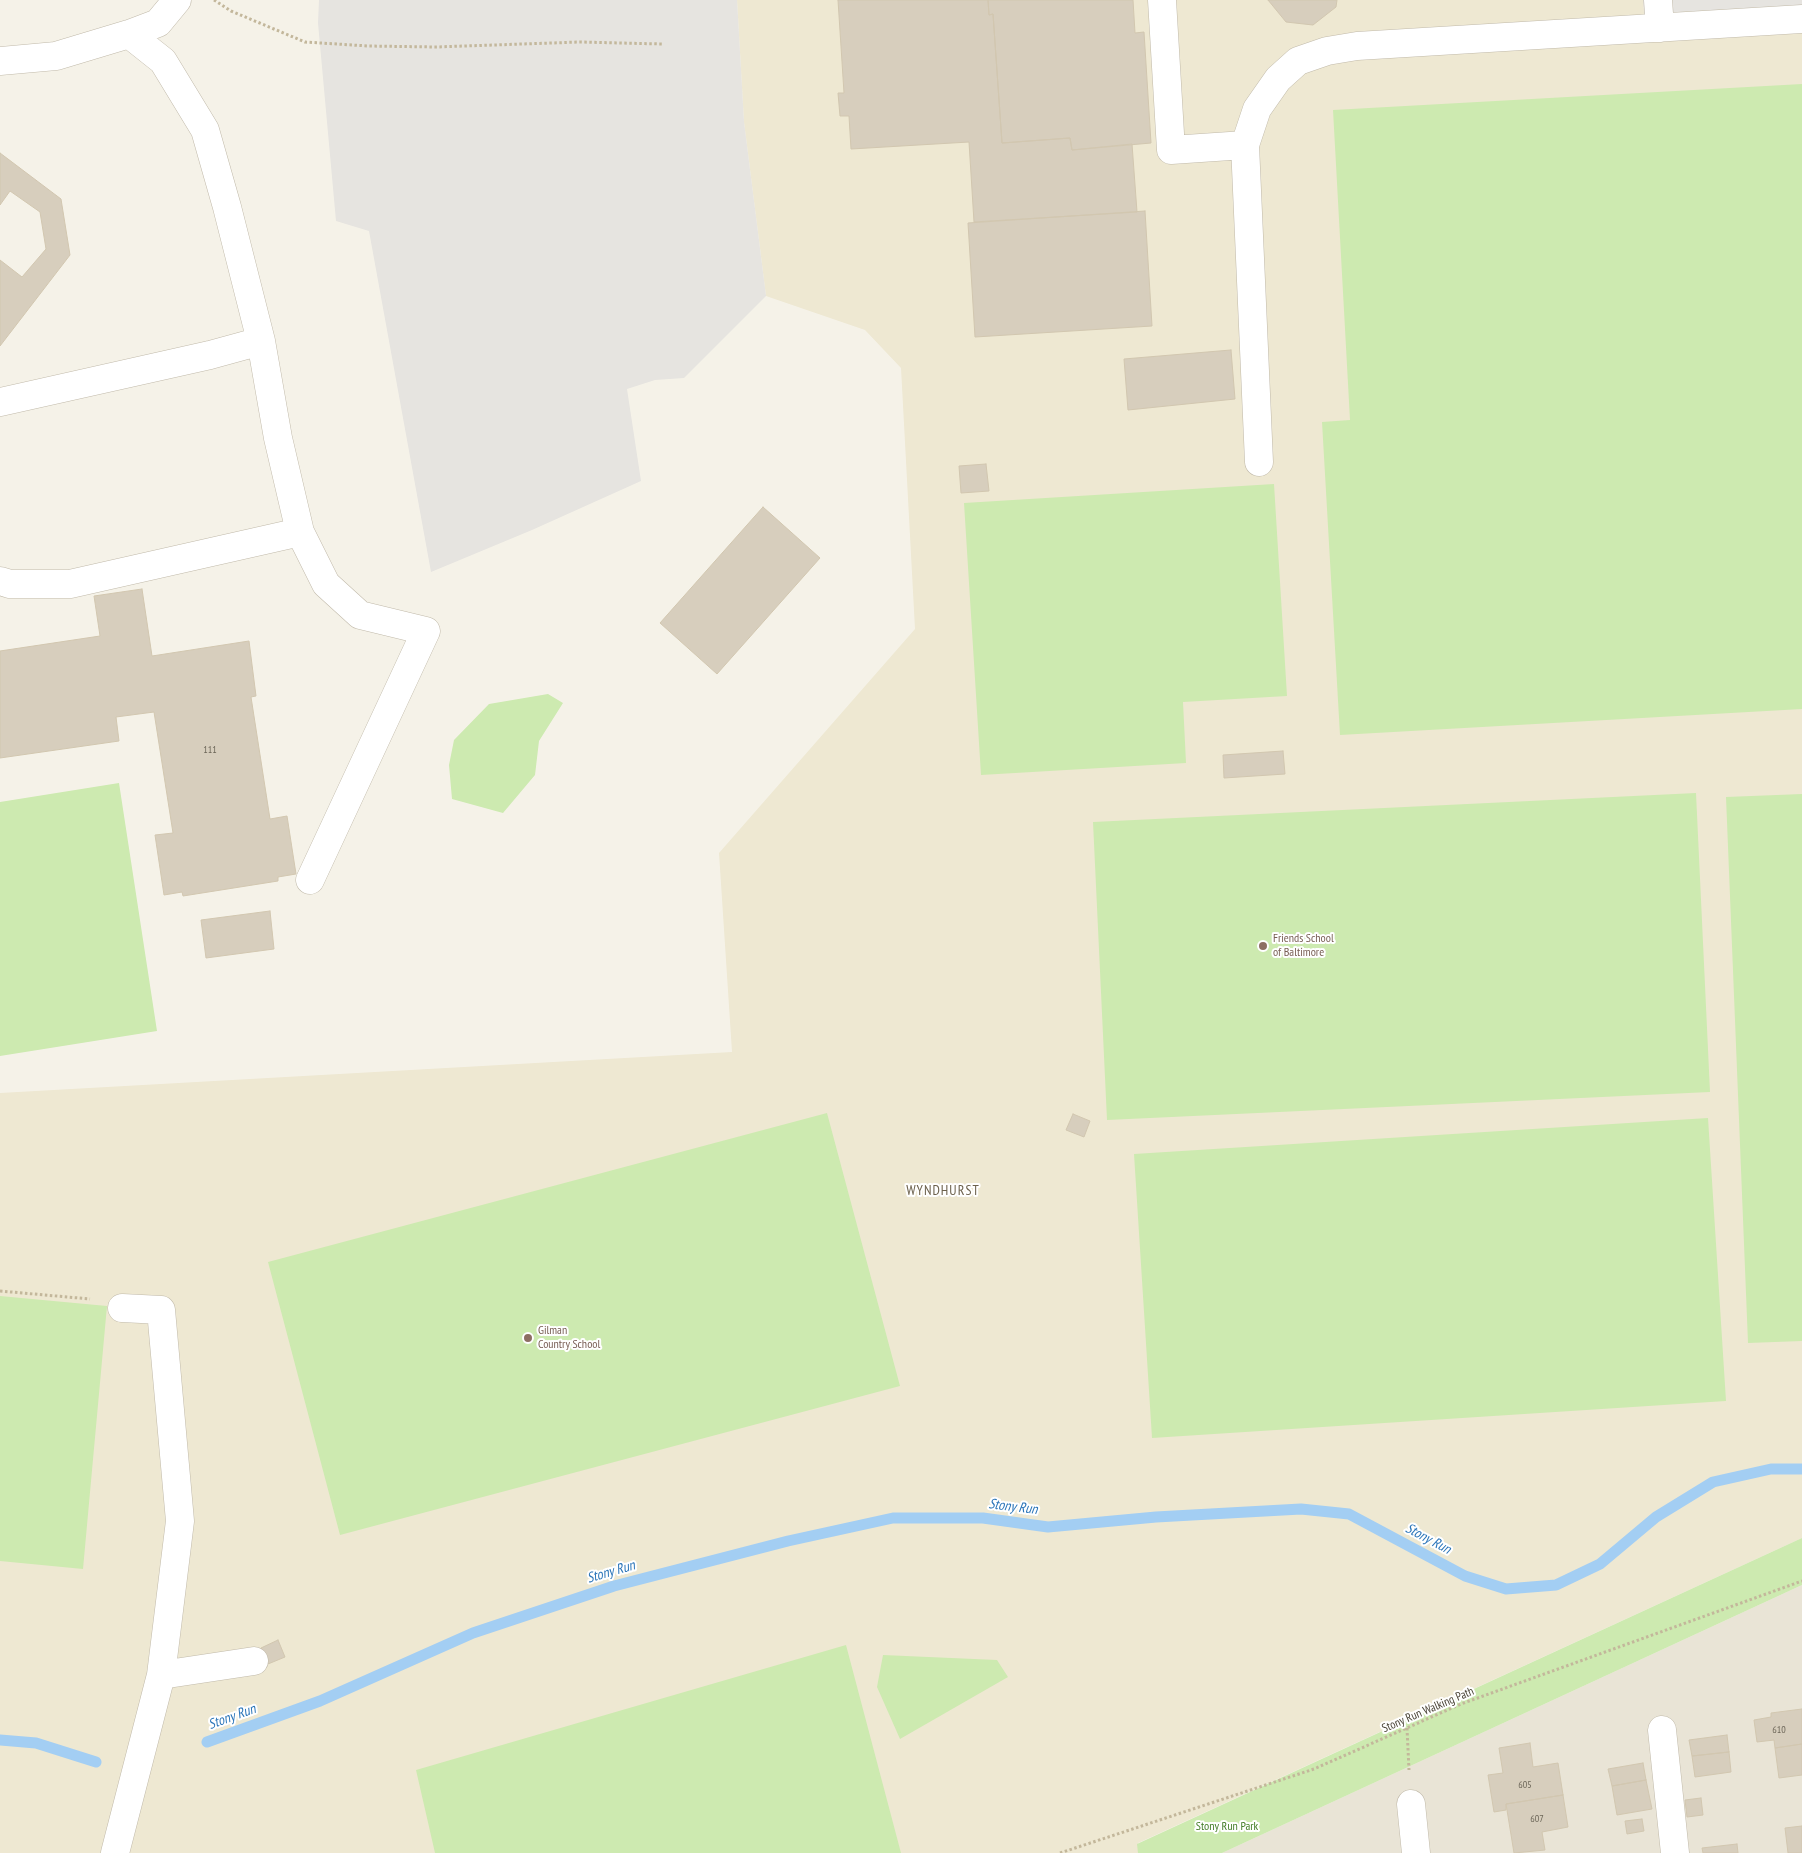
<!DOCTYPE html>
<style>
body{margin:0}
canvas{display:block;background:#f5f2e8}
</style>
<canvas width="1802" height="1853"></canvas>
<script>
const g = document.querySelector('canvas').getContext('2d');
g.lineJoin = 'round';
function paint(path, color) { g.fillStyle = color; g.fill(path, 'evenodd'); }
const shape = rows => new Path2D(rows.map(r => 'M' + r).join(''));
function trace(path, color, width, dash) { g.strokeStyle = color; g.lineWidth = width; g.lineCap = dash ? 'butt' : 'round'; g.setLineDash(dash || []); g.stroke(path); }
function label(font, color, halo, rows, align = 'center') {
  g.font = font + ' "PT Sans Narrow",sans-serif'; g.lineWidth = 4; g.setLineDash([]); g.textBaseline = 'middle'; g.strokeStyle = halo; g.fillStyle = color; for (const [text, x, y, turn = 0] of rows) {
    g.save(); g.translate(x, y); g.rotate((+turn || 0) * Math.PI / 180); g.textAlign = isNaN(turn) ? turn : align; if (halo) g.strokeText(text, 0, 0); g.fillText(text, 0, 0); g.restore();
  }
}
const residential = shape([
 [1802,1585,1802,1853,1222,1853]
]);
const education = shape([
 [737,0,1802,0,1802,1538,1138,1843,1138,1853,0,1853,0,1093,732,1052,719,853,915,629,901,368,865,330,766,296,744,122]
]);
const green = shape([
 [1802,84,1802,709,1340,735,1322,422,1350,420,1333,110],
 [1274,484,1287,696,1183,702,1186,763,981,775,964,503],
 [548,694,563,703,539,741,535,775,503,813,452,799,449,765,454,740,489,704],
 [119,783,157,1031,0,1056,0,802],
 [1696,793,1710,1092,1107,1120,1093,822],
 [1802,794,1802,1341,1748,1343,1726,797],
 [827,1113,900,1386,340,1535,268,1262],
 [1708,1118,1726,1401,1152,1438,1134,1154],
 [0,1296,107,1306,83,1569,0,1561],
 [1802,1538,1802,1585,1222,1853,1138,1853,1137,1844],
 [846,1645,901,1853,435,1853,416,1770],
 [883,1655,997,1660,1008,1677,900,1739,877,1687]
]);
const parking = shape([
 [319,0,737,0,744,122,766,296,684,378,655,380,627,389,641,481,532,530,431,572,369,231,336,221,318,23],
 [1643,0,1802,0,1802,5,1644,14]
]);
const stream = shape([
 [0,1740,36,1743,96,1762],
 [207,1742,320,1701,473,1633,614,1586,788,1541,893,1518,983,1518,1048,1527,1156,1517,1301,1509,1349,1514,1465,1576,1506,1589,1556,1585,1600,1564,1656,1517,1713,1482,1771,1469,1802,1469]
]);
const building = shape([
 [838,0,988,0,989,15,993,14,1002,143,1070,138,1072,150,1132,144,1137,212,974,222,969,142,851,149,849,116,840,116,838,93,844,93,838,0],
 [988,0,1133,0,1135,33,1144,32,1151,143,1072,150,1070,138,1002,143,993,14,989,15,988,0],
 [1268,0,1337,0,1336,7,1313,25,1286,22,1268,0],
 [0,153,61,199,70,255,0,346,0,260,22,277,46,249,40,212,10,191,0,205,0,153],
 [1145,211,1152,326,975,337,968,223,1145,211],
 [1231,350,1235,399,1128,410,1124,359,1231,350],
 [986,464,989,491,961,493,959,466,986,464],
 [763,507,820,558,717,674,660,623,763,507],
 [142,589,152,656,249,641,256,696,251,697,270,819,287,816,296,874,278,877,278,881,183,896,182,892,164,895,155,835,173,833,154,712,116,717,119,741,0,758,0,651,100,636,94,596,142,589],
 [1283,751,1285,774,1224,778,1223,755,1283,751],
 [270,911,274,949,206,958,201,920,270,911],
 [1073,1114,1090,1121,1084,1137,1066,1130,1073,1114],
 [278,1640,285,1657,268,1664,261,1648,278,1640],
 [1802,1709,1802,1744,1775,1748,1774,1740,1757,1742,1754,1720,1771,1717,1771,1713,1802,1709],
 [1727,1735,1729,1752,1692,1756,1689,1740,1727,1735],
 [1530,1743,1533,1767,1558,1763,1563,1795,1506,1804,1506,1810,1494,1812,1488,1775,1503,1773,1499,1748,1530,1743],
 [1802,1744,1802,1775,1779,1778,1775,1748,1802,1744],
 [1729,1752,1731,1772,1695,1777,1692,1756,1729,1752],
 [1643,1763,1646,1780,1612,1786,1608,1769,1643,1763],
 [1646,1780,1652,1809,1617,1815,1612,1786,1646,1780],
 [1563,1795,1568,1827,1542,1832,1545,1850,1514,1853,1506,1804,1563,1795],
 [1701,1798,1703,1815,1687,1817,1685,1800,1701,1798],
 [1642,1819,1644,1831,1627,1834,1625,1821,1642,1819],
 [1802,1826,1802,1853,1788,1853,1785,1828,1802,1826],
 [1737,1844,1738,1853,1703,1853,1702,1848,1737,1844]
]);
const path = shape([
 [214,0,231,11,305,42,368,46,436,47,580,42,662,44],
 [0,1291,90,1299],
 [1407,1728,1409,1770],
 [1060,1853,1314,1769,1461,1704,1802,1581]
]);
const minor = shape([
 [1162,0,1171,150,1245,145],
 [1658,0,1660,28],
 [129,34,163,61,205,130,227,207,261,341,278,438,300,532,326,584,360,615,426,631,310,880],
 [0,61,56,56,129,34,158,23,177,0],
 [0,402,210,355,261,341],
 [1259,462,1245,145,1257,109,1278,79,1298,61,1327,51,1357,46,1802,19],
 [0,581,10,584,70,584,300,532],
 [161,1675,254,1661],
 [1662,1730,1675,1853],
 [1411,1804,1416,1853],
 [115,1853,161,1675,180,1521,161,1310,122,1308]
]);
const markers = [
 [1263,946,5,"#8d6e63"],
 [528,1338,5,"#8d6e63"]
];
const numberNames = [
 ["111",210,750],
 ["610",1779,1730],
 ["605",1525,1785],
 ["607",1537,1819]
];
const educationNames = [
 ["Friends School",1273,939],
 ["of Baltimore",1273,953],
 ["Gilman",538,1331],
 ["Country School",538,1345]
];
const streetNames = [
 ["Stony Run Walking Path",1428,1710,-23]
];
const parkNames = [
 ["Stony Run Park",1227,1827]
];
const neighbourhoodNames = [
 ["WYNDHURST",943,1191]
];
const waterNames = [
 ["Stony Run",1013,1507,7],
 ["Stony Run",1428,1539,28],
 ["Stony Run",611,1572,-16],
 ["Stony Run",232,1717,-20]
];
paint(residential, '#e9e4d6');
paint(education, '#eee8d2');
paint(green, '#cdeab0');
paint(parking, '#e6e4e0');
trace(stream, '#a3cef3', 11);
paint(building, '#d7cebd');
trace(building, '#d2c7b0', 1);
trace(minor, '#c1baaa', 29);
trace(path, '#c3b79b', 3, [2.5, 2.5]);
trace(minor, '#fff', 28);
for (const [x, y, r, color] of markers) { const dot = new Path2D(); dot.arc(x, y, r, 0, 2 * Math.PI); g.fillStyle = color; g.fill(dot); trace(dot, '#fff', 2); }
label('10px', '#6c6658', null, numberNames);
label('12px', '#785e54', '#fff', educationNames, 'left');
label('12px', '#494336', '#fff', streetNames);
label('12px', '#437d27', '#fff', parkNames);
g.letterSpacing = '1px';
label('14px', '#6c614d', '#fff', neighbourhoodNames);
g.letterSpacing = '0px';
label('italic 14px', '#2b75b9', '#fff', waterNames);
</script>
